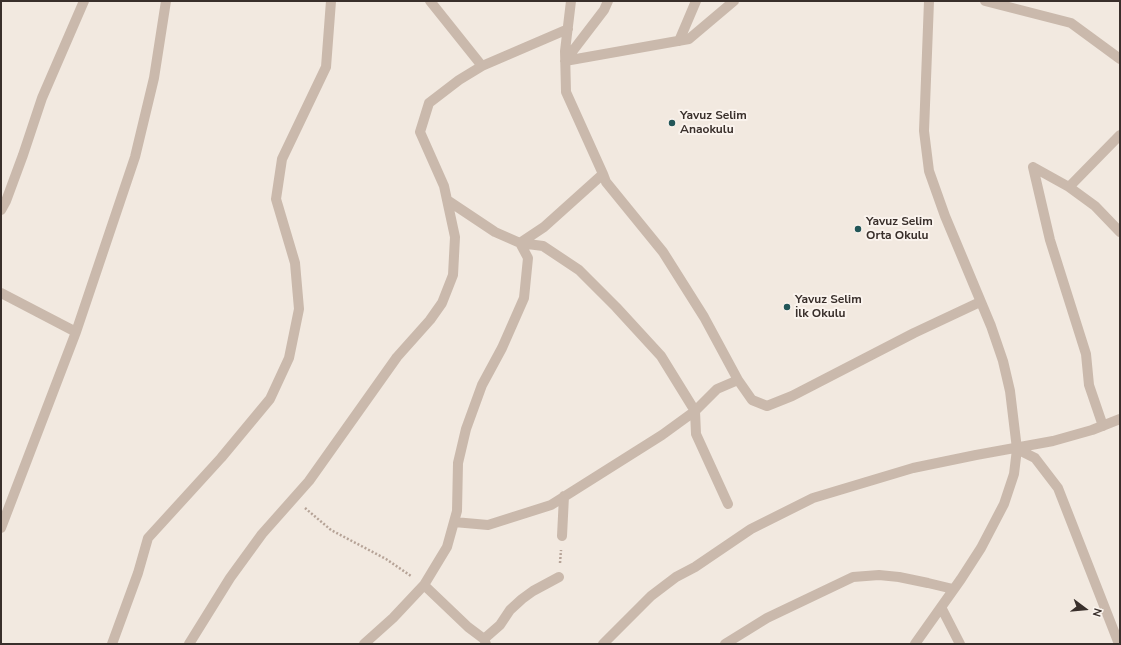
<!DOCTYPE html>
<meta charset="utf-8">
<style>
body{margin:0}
#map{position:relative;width:1121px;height:645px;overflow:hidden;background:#f2e9e0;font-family:"Nunito Sans",sans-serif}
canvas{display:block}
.frame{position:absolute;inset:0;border:2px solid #392f2b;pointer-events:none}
.north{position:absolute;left:1065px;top:589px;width:40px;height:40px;-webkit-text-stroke:3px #faf3ed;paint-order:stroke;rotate:106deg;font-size:11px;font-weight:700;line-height:16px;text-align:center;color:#392f2b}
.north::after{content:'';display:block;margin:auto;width:14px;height:18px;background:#392f2b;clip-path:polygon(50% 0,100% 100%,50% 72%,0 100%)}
</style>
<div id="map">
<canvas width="1121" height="645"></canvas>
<div class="frame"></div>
<div class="north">N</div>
</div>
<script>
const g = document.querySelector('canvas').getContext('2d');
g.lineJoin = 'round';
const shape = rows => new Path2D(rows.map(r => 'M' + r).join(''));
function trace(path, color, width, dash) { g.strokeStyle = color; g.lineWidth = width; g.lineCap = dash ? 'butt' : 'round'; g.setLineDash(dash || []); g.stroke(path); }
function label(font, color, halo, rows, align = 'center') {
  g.font = font + ' "Nunito Sans",sans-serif'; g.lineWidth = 4; g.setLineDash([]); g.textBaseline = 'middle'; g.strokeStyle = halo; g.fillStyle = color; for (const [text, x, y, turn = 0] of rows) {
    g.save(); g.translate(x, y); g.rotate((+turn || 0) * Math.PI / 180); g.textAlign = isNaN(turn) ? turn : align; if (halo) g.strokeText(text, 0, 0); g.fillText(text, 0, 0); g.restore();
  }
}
const path = shape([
 [305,508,331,530,386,559,411,576],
 [560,563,561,550]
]);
const minor = shape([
 [430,1,482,66],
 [571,1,565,51,566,92,603,174,606,182,663,252,704,317,738,380,752,400,767,406,792,396,914,333,980,302],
 [985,1,1071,23,1120,59],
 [679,41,696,1],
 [565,61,689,39,734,1],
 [565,61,604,10,608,1],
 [1033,167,1050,240,1086,354,1089,385,1103,426],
 [1033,167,1069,187,1095,206,1120,232],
 [1069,187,1120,135],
 [1,210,6,201,23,155,42,98,84,1],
 [520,243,543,246,579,270,616,307,661,356,695,411,696,434,728,504],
 [520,243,544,227,603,174],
 [1,293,76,332,1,528],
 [76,332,135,157,154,78,166,1],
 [1017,449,1035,458,1058,488,1119,644],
 [454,522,488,525,551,505,662,435,695,411,717,389,738,380],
 [562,536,564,496],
 [424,585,468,627,484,639,486,644],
 [941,607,960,644],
 [484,639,500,625,510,610,522,599,533,591,559,577],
 [112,644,138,573,148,538,221,458,270,399,289,358,299,309,295,263,276,199,282,159,326,67,331,1],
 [189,644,230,578,262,534,309,481,397,357,430,320,442,303,453,275,455,237,444,186,420,132,429,103,459,80,482,66,568,29],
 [364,644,393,618,424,585,447,547,457,511,458,463,466,429,482,385,502,348,524,298,528,258,520,243,495,232,447,200],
 [603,644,651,596,676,577,695,567,751,529,813,498,913,468,976,455,1053,441,1092,430,1120,419],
 [725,644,767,618,853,577,879,575,899,577,928,583,953,589],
 [915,644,961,579,981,548,1004,504,1014,474,1017,449,1010,391,1003,361,991,326,945,216,929,171,924,131,929,1]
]);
const markers = [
 [672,123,4,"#225658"],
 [858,229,4,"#225658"],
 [787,307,4,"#225658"]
];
const poiNames = [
 ["Yavuz Selim",680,116],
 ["Anaokulu",680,130],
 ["Yavuz Selim",866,222],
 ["Orta Okulu",866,236],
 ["Yavuz Selim",795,300],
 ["İlk Okulu",795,314]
];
trace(path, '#b6a397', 2.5, [2, 2]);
trace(minor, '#cab9ac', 10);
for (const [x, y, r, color] of markers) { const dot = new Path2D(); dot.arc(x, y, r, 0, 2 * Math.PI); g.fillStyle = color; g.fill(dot); trace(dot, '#faf3ed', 1.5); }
label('bold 12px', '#392f2b', '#faf3ed', poiNames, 'left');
</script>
